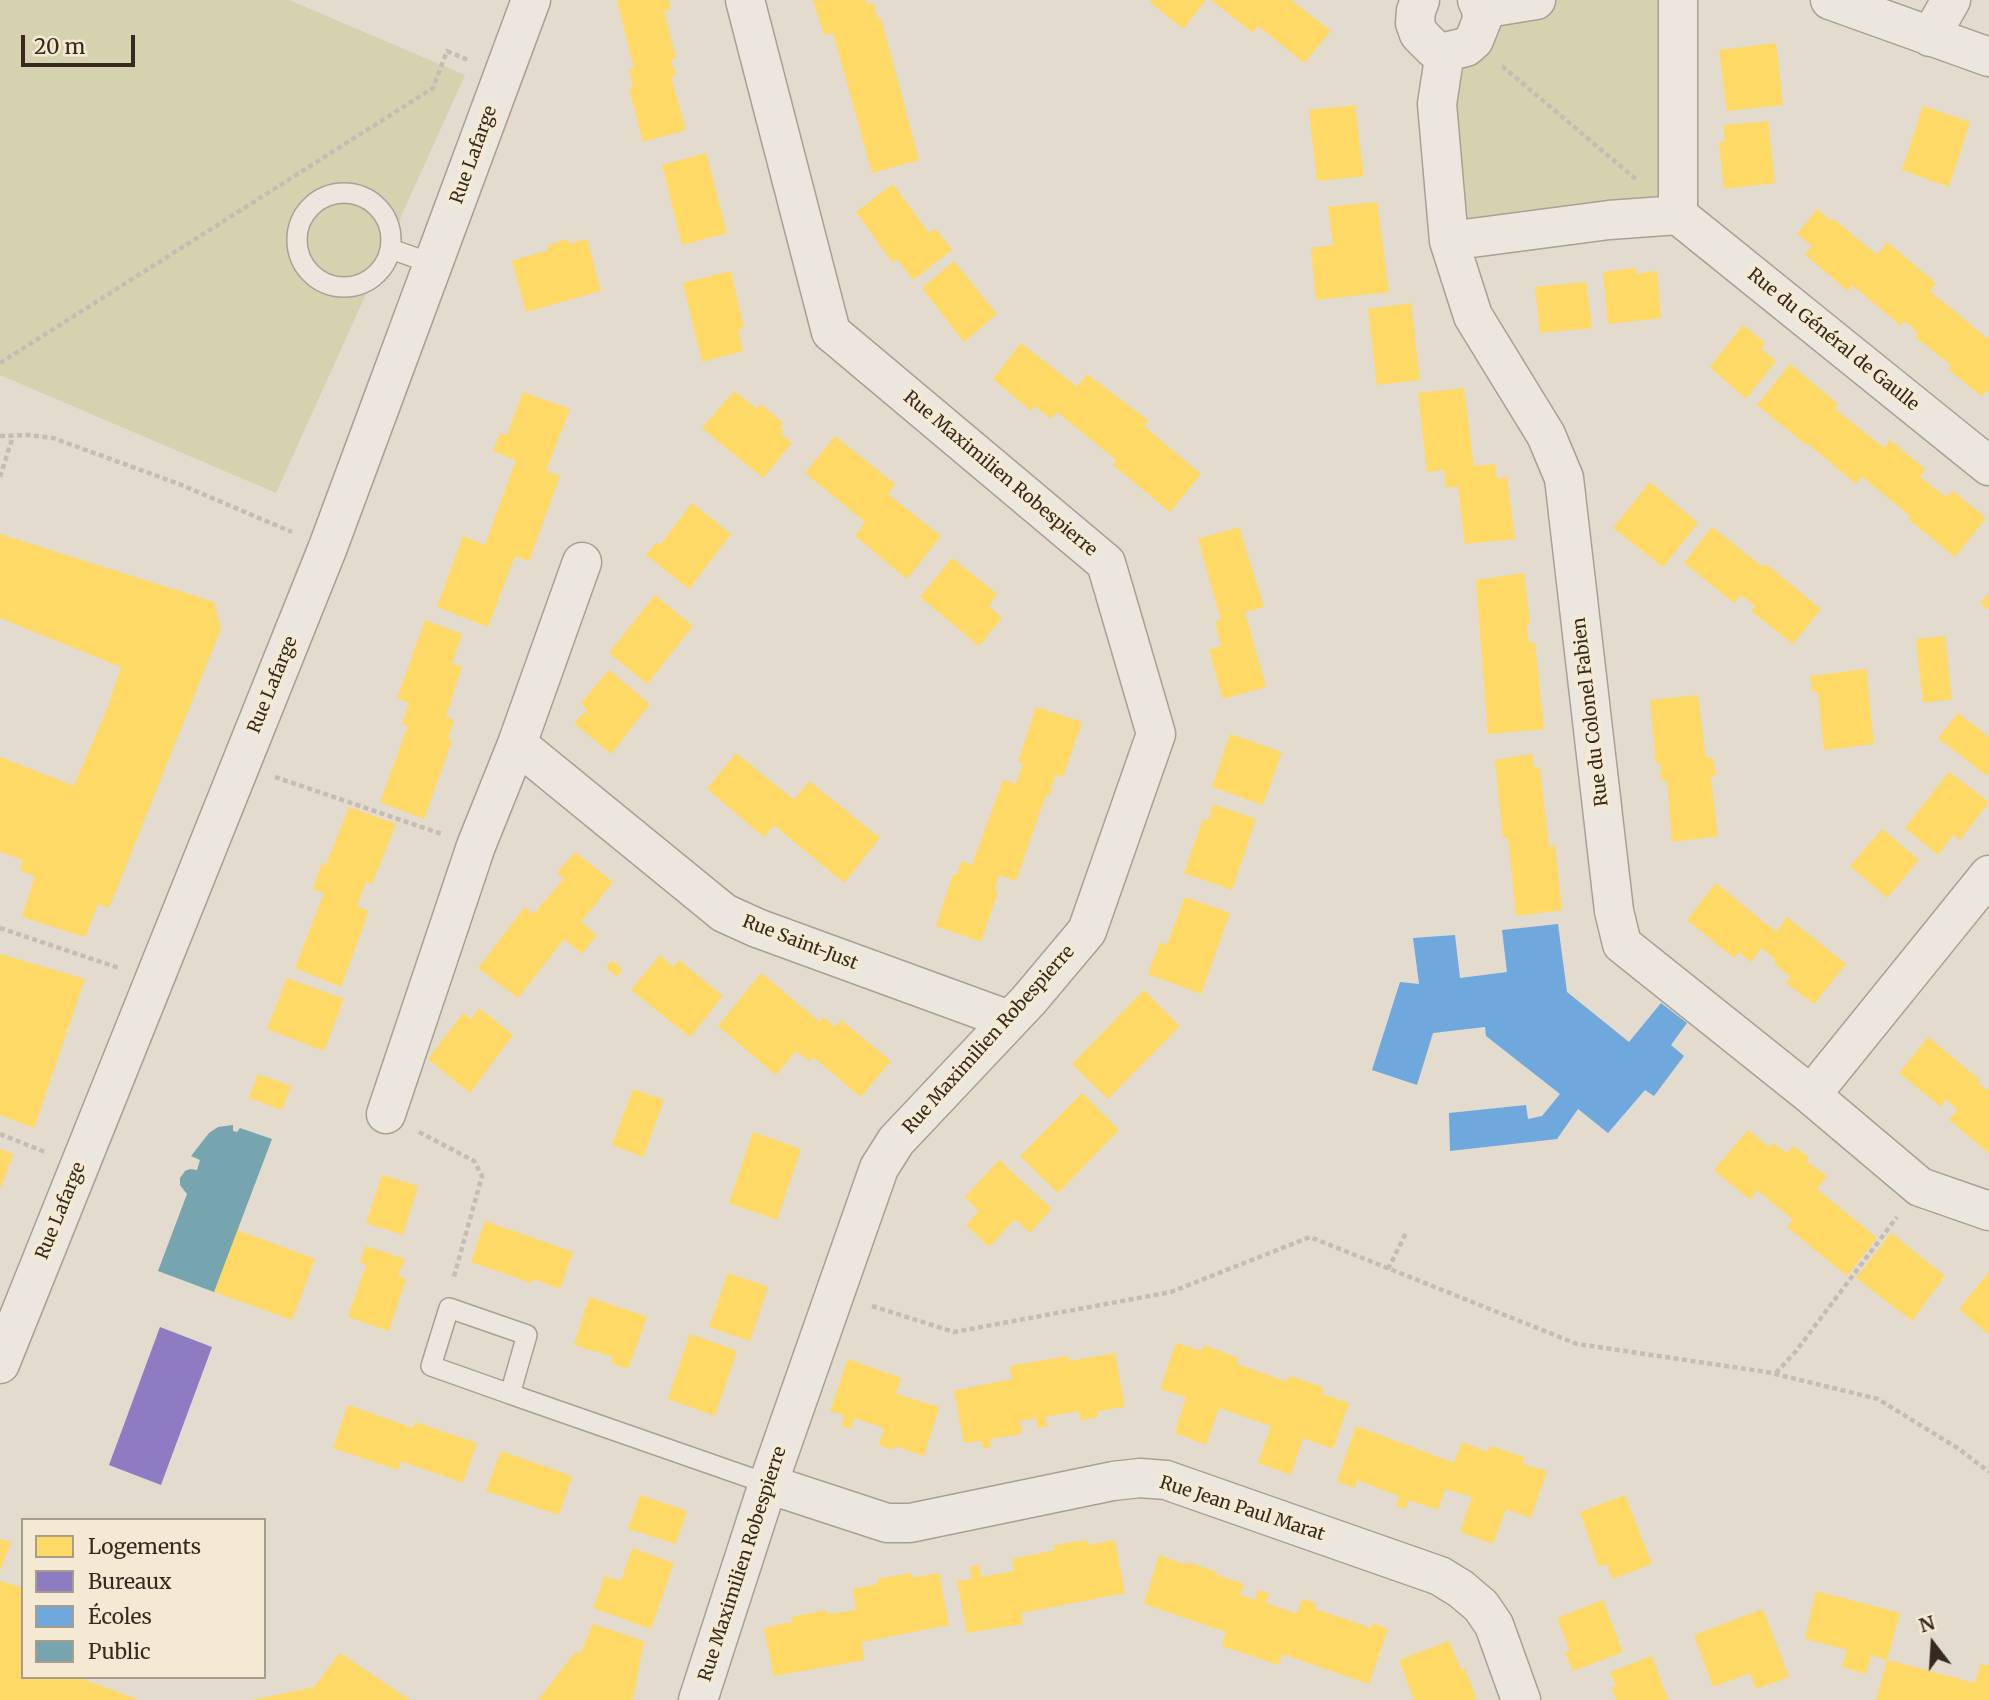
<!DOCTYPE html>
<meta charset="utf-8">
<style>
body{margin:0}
#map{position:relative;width:1989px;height:1700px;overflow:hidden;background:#e3dbcd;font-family:Merriweather,serif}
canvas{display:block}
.legend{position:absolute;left:21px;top:1518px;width:245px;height:161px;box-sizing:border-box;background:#f4e9d2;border:2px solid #a89c8a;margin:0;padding:9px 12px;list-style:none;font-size:21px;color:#37291e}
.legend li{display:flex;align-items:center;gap:14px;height:35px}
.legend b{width:35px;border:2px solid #a89c8a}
.north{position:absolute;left:1898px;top:1609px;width:70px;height:70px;-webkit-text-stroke:5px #f4e9d2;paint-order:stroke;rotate:343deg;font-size:19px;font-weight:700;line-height:28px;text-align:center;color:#37291e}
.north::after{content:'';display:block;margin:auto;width:24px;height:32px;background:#37291e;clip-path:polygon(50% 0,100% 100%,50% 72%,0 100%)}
.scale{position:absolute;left:21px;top:35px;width:114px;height:32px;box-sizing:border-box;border:4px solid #37291e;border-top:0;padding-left:9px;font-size:21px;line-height:24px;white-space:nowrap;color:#37291e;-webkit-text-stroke:5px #f4e9d2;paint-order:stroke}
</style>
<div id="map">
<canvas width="1989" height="1700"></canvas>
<ul class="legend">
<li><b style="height:19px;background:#ffd966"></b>Logements</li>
<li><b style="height:19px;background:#8e7cc3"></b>Bureaux</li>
<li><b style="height:19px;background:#6fa8dc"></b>Écoles</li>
<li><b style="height:19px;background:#76a5af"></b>Public</li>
</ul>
<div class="north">N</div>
<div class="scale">20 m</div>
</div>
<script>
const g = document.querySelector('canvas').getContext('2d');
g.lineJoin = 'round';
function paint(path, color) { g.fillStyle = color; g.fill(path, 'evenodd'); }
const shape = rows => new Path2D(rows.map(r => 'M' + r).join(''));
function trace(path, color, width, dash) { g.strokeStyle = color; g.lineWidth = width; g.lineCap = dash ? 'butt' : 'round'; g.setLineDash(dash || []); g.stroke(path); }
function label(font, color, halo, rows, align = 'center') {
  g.font = font + ' Merriweather,serif'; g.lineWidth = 7; g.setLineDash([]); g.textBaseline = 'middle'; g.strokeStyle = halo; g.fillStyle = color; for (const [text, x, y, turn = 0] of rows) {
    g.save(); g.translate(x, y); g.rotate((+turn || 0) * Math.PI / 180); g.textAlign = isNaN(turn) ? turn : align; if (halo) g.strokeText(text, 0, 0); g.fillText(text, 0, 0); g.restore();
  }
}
const green = shape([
 [0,0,289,0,465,75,276,493,0,375],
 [1536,0,1667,0,1678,215,1449,241,1456,51]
]);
const homes = shape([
 [617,0,669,0,671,9,664,11,676,58,671,59,676,76,671,77,686,130,643,142,629,89,633,87,629,70,634,69],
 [813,0,865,0,867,4,873,3,878,19,881,18,919,160,872,173,833,33,824,35],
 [1151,0,1206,0,1183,29,1150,2],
 [1211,0,1291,0,1331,31,1304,63,1258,26,1253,33],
 [1776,43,1783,105,1727,111,1719,50],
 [1355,105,1364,176,1317,181,1309,110],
 [1923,106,1970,122,1949,187,1902,170],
 [1768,121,1775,183,1724,189,1719,142,1725,142,1723,125],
 [706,153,727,233,682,245,662,165],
 [893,184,929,233,936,229,952,250,913,280,897,259,892,262,856,212],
 [1377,202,1389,292,1316,300,1311,248,1333,245,1328,207],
 [1817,209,1831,221,1834,219,1877,255,1887,242,1936,283,1930,291,1989,340,1989,392,1987,391,1981,396,1948,369,1951,365,1916,338,1917,332,1905,321,1901,326,1852,285,1848,291,1805,255,1812,246,1797,234],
 [568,239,569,244,587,239,601,291,526,312,512,261,549,250,548,245],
 [954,261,997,314,964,342,922,288],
 [1636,268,1636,274,1657,271,1661,318,1608,324,1603,272],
 [731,271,744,328,738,329,743,351,702,362,683,283],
 [1586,282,1592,328,1540,333,1535,287],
 [1411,303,1420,380,1377,385,1368,309],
 [1743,325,1765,343,1761,349,1776,361,1746,399,1710,367],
 [1021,343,1077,387,1087,374,1148,420,1144,426,1201,474,1170,512,1113,465,1116,460,1057,412,1051,419,1035,406,1031,411,993,379],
 [1790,364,1838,404,1835,409,1884,448,1890,440,1925,469,1920,477,1946,497,1953,491,1986,518,1955,557,1908,519,1910,516,1861,476,1856,484,1807,443,1806,445,1757,405],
 [1464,388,1474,466,1495,464,1497,479,1507,477,1515,539,1465,544,1458,486,1446,488,1444,470,1427,472,1418,393],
 [734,391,757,409,761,404,783,423,780,428,784,431,781,434,792,443,763,478,702,428],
 [523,392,570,409,546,471,560,476,529,561,515,556,488,627,437,607,463,536,485,545,516,460,493,451,500,433,507,435],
 [835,436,895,484,888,494,941,536,907,579,855,536,865,522,805,473],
 [1650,482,1698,523,1663,567,1613,528],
 [692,503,731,534,689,589,646,555,656,542,660,545],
 [1239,527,1264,607,1245,612,1266,687,1223,699,1209,650,1221,646,1215,621,1221,620,1198,539],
 [1712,527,1763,567,1766,564,1821,609,1793,644,1751,611,1755,606,1741,595,1734,603,1684,563],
 [0,534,214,602,221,629,109,908,98,904,85,937,22,917,35,876,20,871,23,860,0,852,0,757,74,786,107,709,121,667,0,618],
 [952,558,997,594,989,606,1002,618,979,646,920,597],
 [1524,573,1530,624,1527,625,1529,643,1535,642,1544,729,1488,734,1476,580],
 [1989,593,1989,610,1980,603],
 [655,595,693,626,647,684,609,653],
 [425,620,462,634,452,664,462,666,446,717,454,720,448,738,452,741,424,819,380,802,408,726,402,724,409,703,397,698],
 [1945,636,1952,699,1923,703,1916,639],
 [1866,669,1874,744,1824,750,1818,692,1812,692,1810,676],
 [609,670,650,704,611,754,574,723,587,710,581,703],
 [1698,695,1706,758,1713,758,1716,775,1711,776,1718,836,1672,842,1667,781,1661,780,1660,763,1656,764,1650,700],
 [1036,707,1082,722,1063,777,1055,775,1049,796,1046,795,1016,881,999,875,995,889,998,892,981,942,936,926,953,874,957,875,962,861,972,865,1003,780,1016,784,1023,764,1018,762],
 [1958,713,1989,737,1989,773,1987,776,1938,738],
 [1230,734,1282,752,1263,805,1212,787],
 [736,753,794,800,809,781,880,838,844,883,774,825,764,837,707,789],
 [1532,754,1534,767,1540,768,1549,847,1555,845,1562,910,1516,916,1508,838,1503,838,1495,760],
 [1949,772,1989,802,1960,840,1953,835,1938,855,1905,828],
 [1213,804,1256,819,1232,890,1184,873,1203,819,1208,821],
 [349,807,396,824,372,884,366,882,357,906,369,911,341,987,295,968,324,893,313,889,322,863,326,865],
 [1882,829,1919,860,1887,898,1850,866],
 [575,852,613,882,581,922,597,935,582,954,564,939,518,998,478,968,525,907,533,914,564,879,557,873],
 [1716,883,1776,932,1787,917,1846,964,1814,1004,1786,983,1790,977,1774,963,1776,960,1762,948,1751,962,1739,952,1734,958,1687,920],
 [1185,897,1230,913,1201,994,1148,974,1160,942,1167,945],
 [0,954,85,979,34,1128,0,1115],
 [660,955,673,967,679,960,723,996,690,1037,631,990],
 [612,960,622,969,617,977,606,968],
 [761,973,820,1022,823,1017,835,1027,841,1020,891,1061,861,1097,813,1057,809,1061,796,1051,776,1075,718,1026],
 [287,978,344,999,324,1051,267,1029],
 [1144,990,1180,1026,1108,1099,1072,1064],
 [479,1008,513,1035,470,1093,428,1059,463,1013,471,1019],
 [1928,1037,1980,1080,1978,1083,1989,1091,1989,1153,1949,1120,1957,1110,1946,1099,1941,1107,1899,1073],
 [258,1074,291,1086,282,1110,249,1098],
 [633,1089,664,1100,643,1157,612,1145],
 [1082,1093,1119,1130,1058,1193,1020,1156],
 [1748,1130,1769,1147,1773,1143,1787,1153,1793,1146,1808,1156,1807,1162,1827,1176,1817,1189,1877,1238,1847,1276,1787,1227,1793,1220,1757,1190,1750,1200,1714,1170],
 [753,1132,801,1149,777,1220,729,1203],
 [0,1149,13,1154,0,1190],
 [999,1160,1052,1209,1030,1233,1015,1219,989,1247,966,1225,979,1211,965,1197],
 [382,1175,418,1186,403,1235,366,1223],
 [485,1221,573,1252,560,1289,533,1279,531,1283,471,1262],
 [237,1230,315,1259,292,1320,214,1292],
 [1891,1233,1945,1276,1912,1321,1856,1278],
 [365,1246,405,1259,398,1276,406,1279,389,1331,348,1317,366,1265,360,1262],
 [1989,1272,1989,1335,1959,1309],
 [728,1273,768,1287,750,1341,709,1327],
 [589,1297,647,1317,628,1369,611,1363,613,1357,574,1345],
 [690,1334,737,1351,715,1416,668,1399],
 [1176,1343,1202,1351,1204,1345,1238,1358,1237,1364,1287,1382,1289,1376,1323,1387,1322,1394,1349,1403,1333,1449,1303,1438,1291,1475,1258,1463,1271,1426,1219,1408,1206,1445,1175,1433,1186,1397,1160,1389],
 [1115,1353,1125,1407,1098,1411,1098,1417,1081,1421,1078,1411,1045,1417,1048,1426,1038,1428,1036,1418,1020,1421,1022,1434,990,1439,991,1447,983,1449,982,1441,964,1443,954,1391,1012,1379,1010,1366,1068,1356,1069,1361],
 [848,1359,901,1378,896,1394,939,1407,924,1456,895,1446,894,1450,879,1445,884,1428,854,1418,851,1429,842,1426,844,1415,830,1411],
 [348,1405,413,1428,415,1422,477,1443,463,1483,401,1461,398,1470,333,1448],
 [1356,1426,1454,1463,1462,1442,1488,1452,1490,1446,1524,1457,1523,1464,1547,1471,1531,1518,1506,1509,1493,1544,1460,1532,1472,1497,1445,1489,1438,1510,1409,1500,1406,1509,1396,1506,1399,1496,1357,1480,1355,1488,1337,1482],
 [501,1451,572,1476,559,1515,486,1491],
 [640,1495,687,1511,676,1544,628,1529],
 [1625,1495,1652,1564,1612,1579,1607,1564,1599,1567,1580,1512],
 [0,1539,11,1542,0,1571],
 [1087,1540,1088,1545,1115,1540,1125,1593,1021,1613,1023,1624,967,1633,957,1581,972,1579,970,1567,979,1565,981,1577,1014,1571,1012,1559,1055,1550,1054,1545],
 [632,1548,674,1563,651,1629,593,1608,605,1576,621,1581],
 [1159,1555,1186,1565,1188,1562,1217,1572,1216,1575,1244,1584,1240,1595,1255,1600,1258,1590,1269,1593,1266,1603,1297,1614,1302,1599,1316,1603,1315,1609,1371,1628,1373,1623,1388,1629,1369,1684,1282,1654,1279,1665,1222,1646,1226,1632,1144,1604],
 [912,1573,912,1578,939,1573,949,1625,862,1642,864,1660,774,1676,764,1628,792,1622,792,1617,827,1610,827,1614,856,1610,853,1589,878,1584,877,1579],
 [0,1581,23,1588,23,1677,77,1677,139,1700,0,1700],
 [1816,1591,1900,1613,1887,1660,1871,1655,1866,1674,1842,1667,1847,1650,1805,1639],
 [1603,1600,1623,1652,1573,1671,1565,1652,1570,1650,1557,1618],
 [1763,1609,1789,1677,1756,1689,1750,1673,1713,1687,1694,1635],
 [593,1624,644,1641,633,1700,538,1700,576,1651,580,1654],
 [1449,1641,1461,1669,1465,1669,1476,1697,1473,1700,1414,1700,1399,1660],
 [340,1653,410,1700,252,1700,314,1687],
 [1652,1656,1668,1700,1616,1700,1611,1687,1616,1686,1610,1672],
 [1887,1660,1975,1683,1981,1663,1989,1666,1989,1700,1876,1700]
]);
const offices = shape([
 [160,1327,212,1347,161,1485,109,1465]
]);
const schools = shape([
 [1558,924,1567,992,1629,1042,1661,1003,1687,1023,1671,1045,1684,1056,1654,1096,1645,1090,1608,1133,1578,1109,1557,1139,1450,1151,1449,1113,1526,1105,1528,1119,1542,1116,1560,1094,1486,1036,1485,1027,1433,1033,1417,1085,1372,1070,1400,982,1419,984,1413,938,1455,935,1460,978,1507,972,1502,930]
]);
const public = shape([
 [233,1125,233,1131,237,1132,240,1128,272,1139,214,1292,158,1271,187,1194,180,1185,180,1178,185,1171,190,1169,197,1170,200,1160,191,1156,209,1133,218,1127]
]);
const path = shape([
 [1502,66,1637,180],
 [0,363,433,88,447,51,470,61],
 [0,436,29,435,53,438,179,484,292,532],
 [0,477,13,436],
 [275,777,442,834],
 [0,928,119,968],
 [419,1132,474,1161,482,1176,453,1280],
 [0,1134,45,1152],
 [1388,1269,1406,1233],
 [872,1306,954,1332,1171,1292,1310,1237,1577,1344,1767,1372,1878,1399,1959,1449,1989,1472],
 [1776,1373,1796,1351,1897,1217]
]);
const service = shape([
 '297 240a47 47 0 1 1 94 0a47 47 0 1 1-94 0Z',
 [391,249,433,264],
 [510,1394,431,1366,449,1308,527,1335,510,1394,768,1484]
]);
const minor = shape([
 [1420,0,1416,11,1415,23,1419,34,1434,49,1445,52,1466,47,1474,40,1482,20,1481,9,1477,0],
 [1830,0,1989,57],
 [1481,9,1536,0],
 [1930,37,1951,0],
 [1445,52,1437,104,1449,241,1473,316,1546,435,1564,478,1614,911,1622,944,1811,1095,1920,1187,1989,1211],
 [1678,215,1678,0],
 [1449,241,1609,220,1678,215,1989,466],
 [517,744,724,913,757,928,1009,1020],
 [1811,1095,1989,875],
 [386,1114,476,846,517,744,582,562],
 [0,1364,328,547,531,0],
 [768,1484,887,1523,910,1523,1113,1481,1140,1478,1166,1480,1440,1576,1461,1589,1481,1606,1494,1625,1521,1700],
 [698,1700,768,1484,879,1168,896,1141,1029,1000,1087,931,1156,734,1106,563,831,332,745,0]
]);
const streetNames = [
 ["Rue Lafarge",474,155,-70],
 ["Rue du Général de Gaulle",1833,340,39],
 ["Rue Maximilien Robespierre",1000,474,40],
 ["Rue Lafarge",273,685,-68],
 ["Rue du Colonel Fabien",1591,712,-97],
 ["Rue Saint-Just",800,943,21],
 ["Rue Maximilien Robespierre",989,1040,-48],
 ["Rue Lafarge",61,1211,-68],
 ["Rue Jean Paul Marat",1242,1509,18],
 ["Rue Maximilien Robespierre",743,1564,-72]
];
paint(green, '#d4d2af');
paint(homes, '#ffd966');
paint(offices, '#8e7cc3');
paint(schools, '#6fa8dc');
paint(public, '#76a5af');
trace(service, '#a8a095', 22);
trace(minor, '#a8a095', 41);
trace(path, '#c4bdb4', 4.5, [5, 3.5]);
trace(service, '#ece7de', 19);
trace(minor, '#ece7de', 38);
label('18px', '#37291e', '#f4e9d2', streetNames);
</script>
